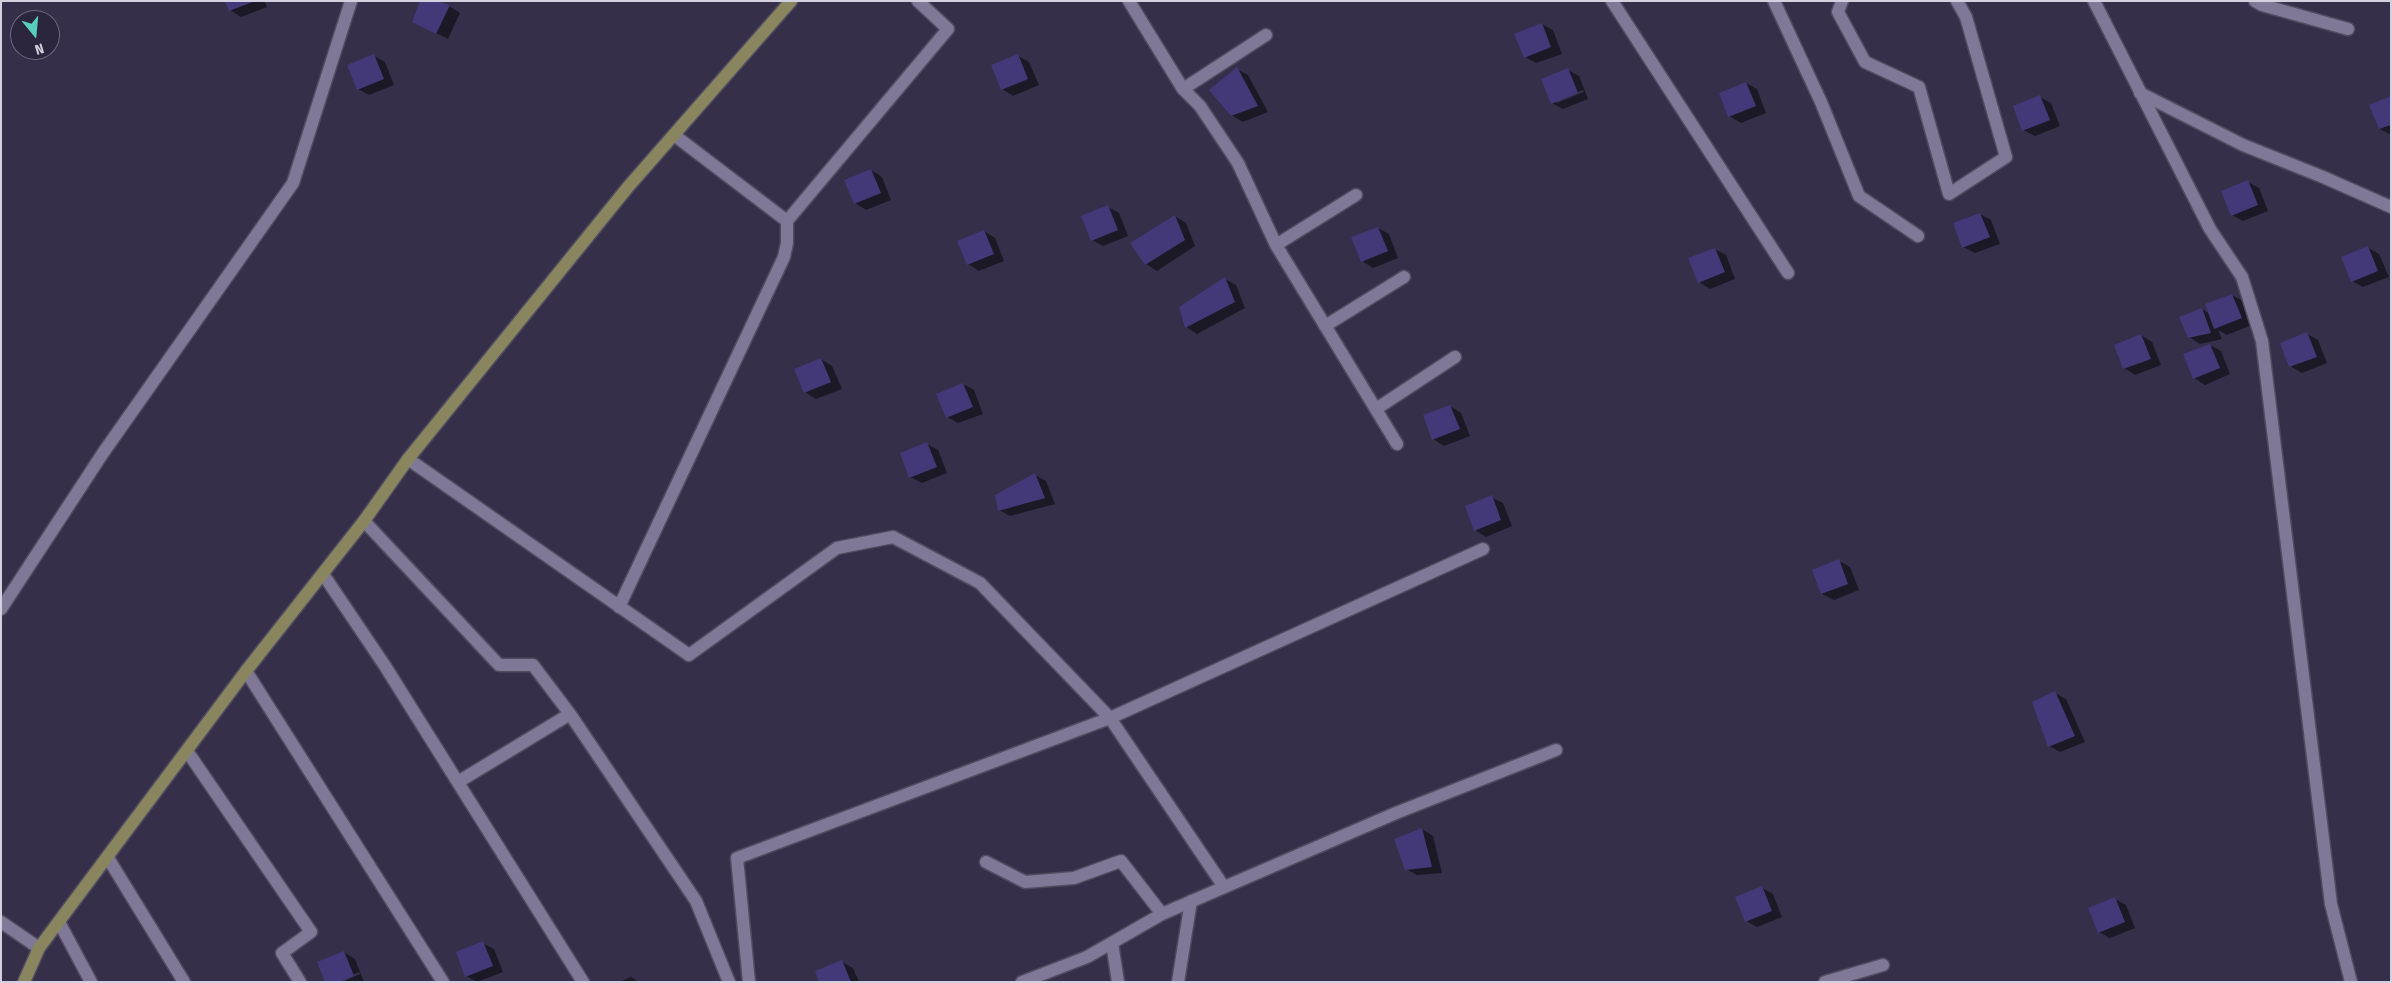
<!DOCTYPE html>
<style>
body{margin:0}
#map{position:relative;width:2392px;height:983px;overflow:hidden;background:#352f49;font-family:"Fira Sans Condensed",sans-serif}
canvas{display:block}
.frame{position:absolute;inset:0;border:2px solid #d3d0e0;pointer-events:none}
.north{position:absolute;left:10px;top:10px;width:50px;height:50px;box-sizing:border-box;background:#2b253e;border:1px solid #6e697f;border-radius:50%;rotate:163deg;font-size:14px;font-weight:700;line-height:20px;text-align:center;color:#d3d0e0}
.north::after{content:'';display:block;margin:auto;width:18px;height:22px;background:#58cec0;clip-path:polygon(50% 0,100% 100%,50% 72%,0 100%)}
</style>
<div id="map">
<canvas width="2392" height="983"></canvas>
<div class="frame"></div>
<div class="north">N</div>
</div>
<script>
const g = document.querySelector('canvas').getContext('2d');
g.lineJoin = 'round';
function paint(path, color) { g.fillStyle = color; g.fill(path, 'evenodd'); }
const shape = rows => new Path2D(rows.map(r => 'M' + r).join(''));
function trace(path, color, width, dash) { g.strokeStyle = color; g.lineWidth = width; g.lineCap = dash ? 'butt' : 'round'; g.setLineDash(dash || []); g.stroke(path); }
const shadow = shape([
 [226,1,264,1,267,7,241,17,230,10],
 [449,6,460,13,448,39,424,27],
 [1542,24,1553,30,1562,54,1536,63,1525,57],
 [374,56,385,62,394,85,369,95,358,89],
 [1018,56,1029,62,1039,85,1013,96,1002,89],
 [1237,69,1248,75,1268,112,1243,122,1231,115],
 [1568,70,1579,76,1588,99,1563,109,1552,103],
 [1583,90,1584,92,1557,103,1557,100],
 [1746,83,1757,89,1766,113,1741,123,1729,116],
 [2040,97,2051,103,2060,126,2035,136,2023,130],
 [2391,97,2391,135,2380,129],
 [871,170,882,177,891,200,866,210,855,203],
 [2248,182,2259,188,2268,211,2243,221,2232,215],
 [1108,207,1119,213,1128,236,1103,246,1092,240],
 [1980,214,1991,220,2000,244,1975,253,1963,247],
 [1175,216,1186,223,1195,246,1157,271,1146,264],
 [1378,228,1389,234,1398,258,1373,268,1362,261],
 [984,231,995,238,1004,261,979,271,968,264],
 [2368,248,2379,254,2389,277,2363,287,2352,281],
 [1715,249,1726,255,1735,279,1710,289,1699,282],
 [1225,279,1236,285,1245,308,1197,334,1186,327,1181,308],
 [2232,295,2243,301,2252,325,2227,335,2218,330,2222,339,2200,344,2189,337,2202,309,2210,314],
 [2307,334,2318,340,2327,363,2302,373,2290,366,2281,343],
 [2141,335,2152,342,2161,365,2135,375,2124,368],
 [2210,345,2221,351,2230,374,2205,385,2194,378],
 [821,359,832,366,842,389,816,399,805,392],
 [963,384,974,390,983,414,958,423,947,417],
 [1450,406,1461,413,1470,436,1444,446,1433,439],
 [927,444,938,450,947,473,922,483,910,477],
 [1035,475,1046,481,1055,504,1010,516,999,510],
 [1491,497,1503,503,1512,526,1486,537,1475,530],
 [1839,561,1850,567,1859,590,1834,600,1822,594,1813,571],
 [2055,693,2066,699,2085,742,2060,752,2049,746],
 [1422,829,1433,836,1442,873,1417,875,1406,869],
 [1762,888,1773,894,1782,917,1757,927,1746,921],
 [2115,899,2126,905,2135,928,2110,938,2099,932],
 [482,943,494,949,503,972,477,982,466,976],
 [344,952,355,959,364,982,342,982,360,974,359,972,335,982],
 [842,962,853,968,859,982,821,982],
 [631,977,639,982,619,982]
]);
const building = shape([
 [225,1,255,1,229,11],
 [420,1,437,1,450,5,436,34,412,22],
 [1542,23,1551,47,1524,58,1514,34],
 [374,54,384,79,357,90,347,65],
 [1018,54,1028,79,1001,90,991,65],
 [1237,67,1258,106,1231,116,1209,90],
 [1568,68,1578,93,1551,104,1541,79],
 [1746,82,1756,106,1728,117,1719,93],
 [2040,95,2050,120,2022,131,2013,106],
 [2391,96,2391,125,2379,129,2369,105],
 [871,169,881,193,854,204,844,180],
 [2248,180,2258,205,2231,216,2221,191],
 [1108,205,1118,230,1091,241,1081,216],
 [1980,213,1990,237,1962,248,1953,223],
 [1175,215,1185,240,1145,265,1130,243],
 [1378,227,1388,251,1361,262,1351,237],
 [984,230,994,254,967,265,957,241],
 [2368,246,2378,271,2351,282,2341,257],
 [1715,248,1725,272,1698,283,1688,258],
 [1225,277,1235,302,1185,328,1179,307],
 [2232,294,2242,318,2214,329,2205,304],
 [2202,308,2211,333,2188,338,2179,317],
 [2307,332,2317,357,2289,367,2280,343],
 [2141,334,2151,359,2123,369,2114,345],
 [2210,344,2220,368,2193,379,2183,354],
 [821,358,831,382,804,393,794,369],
 [963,383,973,407,946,418,936,394],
 [1450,405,1460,429,1432,440,1423,415],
 [927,442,937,467,909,478,900,453],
 [1035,473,1045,498,998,511,995,495],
 [1492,495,1501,520,1474,531,1465,506],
 [1839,559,1848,584,1821,594,1812,570],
 [2055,691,2075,736,2048,747,2032,702],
 [1422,828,1432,867,1405,870,1394,839],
 [1762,886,1772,911,1745,922,1735,897],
 [2115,897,2125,922,2098,933,2088,908],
 [483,941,493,966,465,977,456,952],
 [344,951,354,976,339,982,325,982,317,962],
 [842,960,851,982,819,982,815,971]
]);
const street = shape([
 [1129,1,1183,89,1200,106,1238,163,1276,245,1397,444],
 [1612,1,1788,273],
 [1774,1,1821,102,1859,196,1918,236],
 [1842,1,1838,12,1865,62,1919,87,1949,194,2006,157,1966,17,1957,1],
 [2094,1,2210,229,2242,277,2262,341,2331,904,2351,982],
 [2255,1,2262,5,2348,29],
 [1183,89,1266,35],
 [2140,93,2243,145,2323,177,2391,207],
 [674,135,787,221],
 [1276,245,1356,195],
 [1325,326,1404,277],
 [1376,409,1455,357],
 [408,459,689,655,837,548,893,537,980,583,1110,718,1224,887],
 [364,521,499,665,533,665,570,714,458,782],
 [323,574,385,666,583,982],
 [619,607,784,257,787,243,787,221,948,29,918,1],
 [246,671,443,982],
 [570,714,696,901,729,982],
 [187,751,311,932,282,953,300,982],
 [108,858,184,982],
 [986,862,1025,882,1074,878,1121,861,1162,914],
 [1,922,39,948],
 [59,922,91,982],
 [1112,943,1118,982],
 [749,982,737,858,1110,718,1483,549],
 [1022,982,1087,957,1162,914,1396,813,1556,750],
 [1178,982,1191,901],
 [1825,982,1883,965]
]);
const secondary = shape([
 [1,609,103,453,293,183,351,1]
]);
const primary = shape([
 [24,982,39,948,246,671,364,521,408,459,628,187,791,1]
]);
paint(shadow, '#0007');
paint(building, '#433978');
trace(street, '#504b60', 15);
trace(secondary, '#504b60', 15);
trace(primary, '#504b60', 15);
trace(street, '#7f7896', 12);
trace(secondary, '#7f7896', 12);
trace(primary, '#89855f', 12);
</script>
